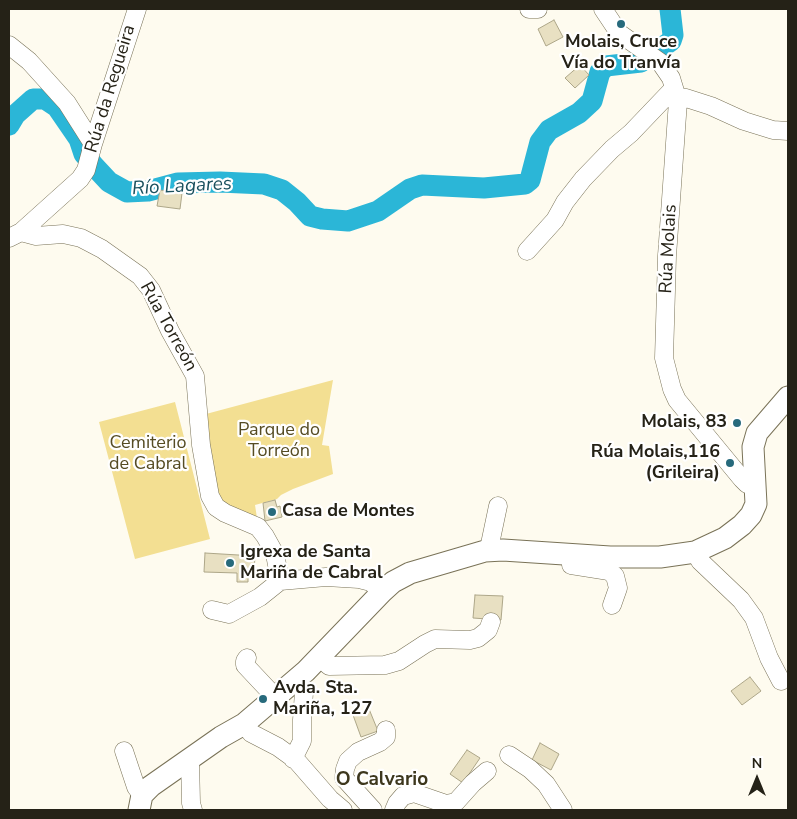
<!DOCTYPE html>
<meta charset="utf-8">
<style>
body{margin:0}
#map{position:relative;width:797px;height:819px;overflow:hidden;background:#fefbef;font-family:"Nunito Sans",sans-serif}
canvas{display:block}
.frame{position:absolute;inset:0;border:10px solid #252217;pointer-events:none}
.north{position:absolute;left:732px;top:754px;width:50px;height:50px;-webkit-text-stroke:4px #fff;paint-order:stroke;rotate:0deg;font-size:14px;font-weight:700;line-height:20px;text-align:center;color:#252217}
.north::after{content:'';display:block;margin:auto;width:18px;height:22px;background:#252217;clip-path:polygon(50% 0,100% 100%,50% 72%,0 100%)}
</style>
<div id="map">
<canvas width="797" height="819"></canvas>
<div class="frame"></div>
<div class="north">N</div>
</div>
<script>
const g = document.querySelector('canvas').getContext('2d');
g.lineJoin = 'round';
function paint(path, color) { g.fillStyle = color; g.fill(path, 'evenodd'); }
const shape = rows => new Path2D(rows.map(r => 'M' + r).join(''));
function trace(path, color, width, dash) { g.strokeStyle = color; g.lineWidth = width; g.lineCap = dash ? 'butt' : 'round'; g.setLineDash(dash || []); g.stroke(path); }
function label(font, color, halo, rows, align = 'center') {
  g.font = font + ' "Nunito Sans",sans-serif'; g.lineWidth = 4.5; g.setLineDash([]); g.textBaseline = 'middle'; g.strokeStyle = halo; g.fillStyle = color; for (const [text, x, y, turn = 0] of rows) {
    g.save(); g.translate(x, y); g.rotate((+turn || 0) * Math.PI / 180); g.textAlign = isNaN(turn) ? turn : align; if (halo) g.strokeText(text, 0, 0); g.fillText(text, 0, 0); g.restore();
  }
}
const green = shape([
 [333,380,322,445,329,446,333,474,293,489,281,495,277,499,255,505,257,518,220,503,206,433,206,414],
 [175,402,210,539,135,559,99,422]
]);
const river = shape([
 [9,125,15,115,33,99,45,99,57,107,79,139,84,154,95,167,109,182,127,192,148,191,178,183,220,182,264,184,282,190,297,202,310,216,322,219,348,221,378,211,410,189,422,185,484,188,525,184,530,180,540,142,549,130,579,113,592,101,600,72,606,66,641,62,671,41,673,35,670,9]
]);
const building = shape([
 [554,20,563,37,546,46,538,29,554,20],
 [580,65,589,75,575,88,565,78,580,65],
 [160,190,182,193,180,209,157,206,160,190],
 [275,500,277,507,280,506,282,517,265,521,263,503,275,500],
 [205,553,255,556,254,571,248,570,248,582,237,582,237,573,204,572,205,553],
 [475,595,503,596,501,620,473,618,475,595],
 [750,677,761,691,742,705,731,691,750,677],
 [369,709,378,731,361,737,353,715,369,709],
 [540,743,559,754,551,770,532,760,540,743],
 [467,750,480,758,463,783,450,774,467,750]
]);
const minor = shape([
 [529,9,538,9],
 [603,9,619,33,660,62,671,78,678,101,667,256,664,358,672,389,677,400,742,479,747,484,756,486],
 [9,45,29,61,67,103,93,144],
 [677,97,686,98,711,106,744,121,773,130,788,131],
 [21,232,36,236,63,234,81,238,102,249,140,276,151,290,170,331,195,376,201,445,210,496,216,507,225,513,258,527,265,536,275,554,280,581,326,577,359,579,371,582,382,592],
 [9,238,21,232,80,179,86,170,93,144,137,9],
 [527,251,555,220,565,202,583,179,612,149,631,133,674,88],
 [491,551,490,544,498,506],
 [695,552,700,561,741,600,754,618,769,658,781,681],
 [571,555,571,565,609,571,615,576,618,588,612,605],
 [212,610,229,614,260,597,280,581],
 [320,657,329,666,385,665,399,661,425,644,435,639,470,640,478,638,488,630,491,622],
 [247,658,245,661,245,665,275,697],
 [244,724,251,733,278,747,296,760,330,799,343,810],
 [124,751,136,787,142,795],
 [509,755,530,769,546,784,563,810],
 [190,759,191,803,193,810],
 [293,759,302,741,302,720,304,692,296,679],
 [373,810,344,778,345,769,348,761,358,752,380,742,386,737,386,730],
 [394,810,397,803,403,796,414,793,446,804,456,802,473,783,487,771]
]);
const major = shape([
 [139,810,142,795,151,786,221,737,244,724,306,671,382,592,393,582,410,573,485,551,503,550,610,557,660,557,695,552,725,538,742,525,751,515,756,504,753,447,757,433,788,397]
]);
const markers = [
 [621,24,5,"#276a7c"],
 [737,423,5,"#276a7c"],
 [730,463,5,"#276a7c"],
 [272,512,5,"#276a7c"],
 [230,563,5,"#276a7c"],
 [263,699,5,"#276a7c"]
];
const poiNames = [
 ["Molais, Cruce",621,43,"center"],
 ["Vía do Tranvía",621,64,"center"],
 ["Molais, 83",727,423,"right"],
 ["Rúa Molais,116",720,453,"right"],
 ["(Grileira)",720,474,"right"],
 ["Casa de Montes",282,512],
 ["Igrexa de Santa",240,553],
 ["Mariña de Cabral",240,574],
 ["Avda. Sta.",273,689],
 ["Mariña, 127",273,710]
];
const streetNames = [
 ["Rúa da Regueira",111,89,-73],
 ["Rúa Molais",669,249,-87],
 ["Rúa Torreón",168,327,61]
];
const parkNames = [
 ["Parque do",279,431],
 ["Torreón",279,452],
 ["Cemiterio",148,444],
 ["de Cabral",148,465]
];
const waterNames = [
 ["Río Lagares",182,187,-3]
];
const neighbourhoodNames = [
 ["O Calvario",382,780]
];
paint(green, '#f3df92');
trace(river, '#2bb6d7', 21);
paint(building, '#e8e0c2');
trace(building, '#ada688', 1);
trace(minor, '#797257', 19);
trace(major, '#797257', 23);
trace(minor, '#fff', 18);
trace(major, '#fff', 21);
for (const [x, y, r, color] of markers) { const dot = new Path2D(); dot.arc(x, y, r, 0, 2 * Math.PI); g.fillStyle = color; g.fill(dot); trace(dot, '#fff', 2); }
label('bold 18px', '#252217', '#fff', poiNames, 'left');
label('18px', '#252217', '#fff', streetNames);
label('18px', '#564c23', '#fff', parkNames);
label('italic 19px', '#1a505e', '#fff', waterNames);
label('bold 19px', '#3d371d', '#fff', neighbourhoodNames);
</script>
